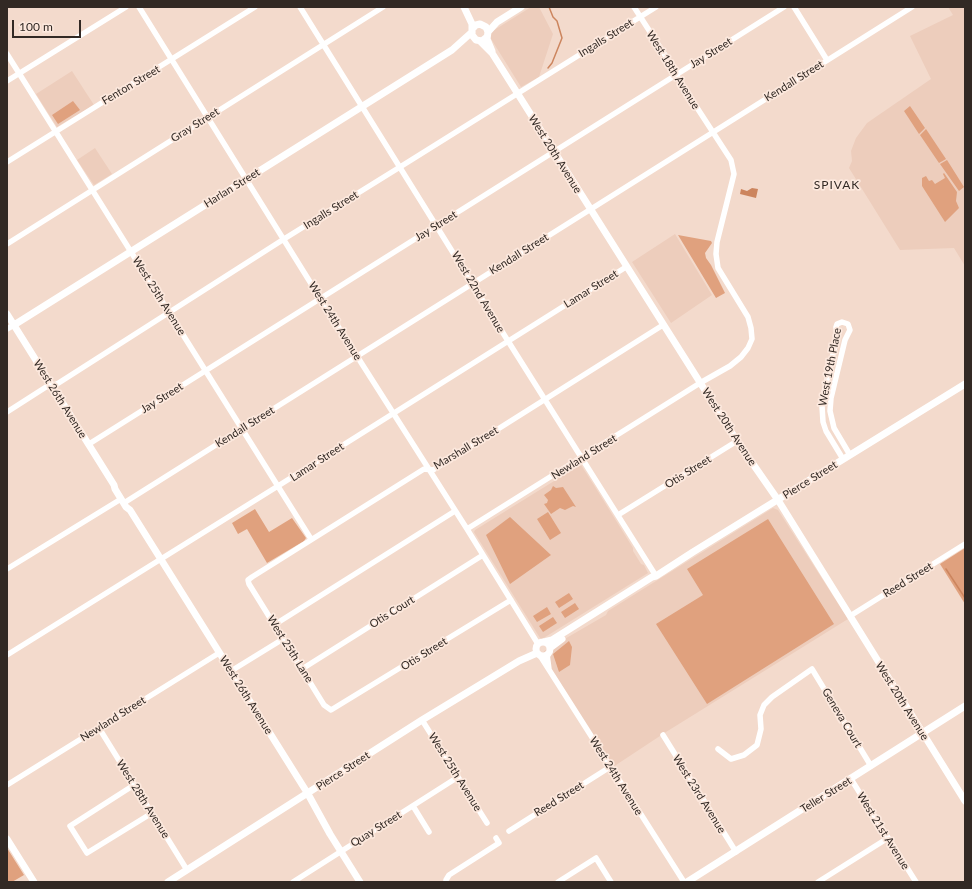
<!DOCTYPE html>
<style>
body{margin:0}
#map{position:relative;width:972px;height:889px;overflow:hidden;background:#f3dacc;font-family:Lato,sans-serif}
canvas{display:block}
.frame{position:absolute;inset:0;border:8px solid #322924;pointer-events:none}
.scale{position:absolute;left:12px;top:20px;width:69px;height:18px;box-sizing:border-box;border:2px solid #322924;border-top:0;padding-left:5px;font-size:12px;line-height:14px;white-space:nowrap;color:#322924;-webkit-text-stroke:3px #fce8dd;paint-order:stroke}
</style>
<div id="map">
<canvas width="972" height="889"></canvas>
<div class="frame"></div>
<div class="scale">100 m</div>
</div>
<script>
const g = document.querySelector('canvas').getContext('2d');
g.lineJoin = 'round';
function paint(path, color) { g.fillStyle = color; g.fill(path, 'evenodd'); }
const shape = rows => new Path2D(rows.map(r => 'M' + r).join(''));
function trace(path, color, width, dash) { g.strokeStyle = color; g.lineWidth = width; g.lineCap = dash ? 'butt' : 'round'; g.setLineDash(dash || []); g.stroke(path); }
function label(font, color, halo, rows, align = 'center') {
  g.font = font + ' Lato,sans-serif'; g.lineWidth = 3.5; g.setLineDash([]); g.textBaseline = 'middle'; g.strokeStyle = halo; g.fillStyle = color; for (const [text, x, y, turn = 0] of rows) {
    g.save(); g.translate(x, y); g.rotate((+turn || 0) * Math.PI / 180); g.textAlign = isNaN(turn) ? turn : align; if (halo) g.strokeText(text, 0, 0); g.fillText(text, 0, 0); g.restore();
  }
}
const built = shape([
 [531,7,539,7,553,34,539,77,521,87,488,34],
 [948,7,965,7,965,266,954,248,900,250,849,168,852,161,851,151,856,138,867,123,931,79,910,36,953,15],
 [72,71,94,105,57,127,36,94],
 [95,148,112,174,94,185,77,160],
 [675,234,712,295,671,323,632,262],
 [580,465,581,465,597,490,633,548,633,551,641,564,644,565,648,573,542,639,540,638,474,532,475,530],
 [773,508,778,510,848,619,666,732,613,767,544,658,543,654,544,651,606,615,608,611]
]);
const green = shape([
 [73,101,80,110,58,124,52,115],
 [910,106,925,128,919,134,904,111],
 [926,129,946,159,939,163,920,135],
 [947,160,964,187,959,191,940,164],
 [944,173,957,192,956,201,959,208,945,222,922,186,922,178,926,176,929,181,932,180,935,184,945,178,943,174],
 [678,235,711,241,712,243,705,253,706,258,711,265,725,293,716,298],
 [553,486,556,488,563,487,576,507,573,506,565,510,560,508,551,514,544,504,547,503,548,500,544,495,551,490],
 [255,509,269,532,292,518,306,538,304,541,267,563,247,529,238,534,232,523],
 [548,512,561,533,550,540,537,519],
 [510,517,551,555,510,584,486,535],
 [768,519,834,624,707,704,656,624,703,595,687,569],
 [965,548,965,604,940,564],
 [569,593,573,599,559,608,555,602],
 [575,603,579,609,565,618,561,612],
 [547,607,551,614,537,622,533,616],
 [553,617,557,623,543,632,539,626],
 [569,641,572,647,570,665,559,672,553,654],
 [7,848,24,875,12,882,7,882]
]);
const water = shape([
 [752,188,758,189,756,198,740,194,741,189,747,191]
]);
const stream = shape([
 [548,68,552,63,562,38,557,21,553,17,549,7],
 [946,569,965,598]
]);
const minor = shape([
 [139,7,320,298,467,529,538,644],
 [300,7,508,341,656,576],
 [794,7,827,60],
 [7,54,311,539],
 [7,81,126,7],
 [7,162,255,7],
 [7,244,383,7],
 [7,329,14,325],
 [7,412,46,387,57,384,284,239,400,167,656,7],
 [89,444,784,7],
 [843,459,826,431,823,422,822,406,823,397,837,337,836,327,837,324,842,322,848,324,850,330,845,340,831,398,830,411,834,428,850,455],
 [127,501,912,7],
 [618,515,737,441],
 [467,529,700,383,730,366,741,357,748,348,752,339,751,328,748,317,718,268,716,254,717,242,734,174,731,160,679,80,672,66,634,7],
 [7,569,121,499],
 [511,600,331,710,324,705,249,584,248,580,252,577,424,469,433,470,663,325],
 [850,616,965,544],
 [274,625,455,511],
 [539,654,684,882],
 [547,654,549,669],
 [7,655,278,486,626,267],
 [302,669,483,555],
 [231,671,283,639],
 [422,720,487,823],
 [99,728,187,870],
 [663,735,736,852],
 [718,749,731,759,744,755,757,745,761,729,760,715,764,705,772,697,812,669,871,766],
 [851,779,916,882],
 [7,785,219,653],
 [134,785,70,826,87,853,152,813],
 [413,806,429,832],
 [509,831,610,767],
 [293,882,458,777],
 [446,882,446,880,449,875,499,843,496,838],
 [558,882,596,858,611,882],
 [818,882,888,838]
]);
const tertiary = shape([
 [464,7,472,24,472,29],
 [488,32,497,22,521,7],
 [487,37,482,41,476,40,472,35,472,29,476,25,480,24,486,27,488,32,487,39,492,51],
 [480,41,492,53,737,441,778,500,965,801],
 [7,314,114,485,115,489,126,507,130,510,308,794,330,834,360,882],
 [14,325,452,50,472,32],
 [544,642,552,640,652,577,656,576,693,552,965,384],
 '536 649a7 7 0 1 1 14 0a7 7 0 1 1-14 0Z',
 [550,648,562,639],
 [7,839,34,882],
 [168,882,422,720,519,661,537,653],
 [687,882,965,706]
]);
const streetNames = [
 ["Ingalls Street",606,38,-32],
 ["Jay Street",711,53,-32],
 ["West 18th Avenue",673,70,58],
 ["Kendall Street",794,81,-32],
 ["Fenton Street",131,85,-31],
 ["Gray Street",195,125,-32],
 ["West 20th Avenue",555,154,58],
 ["Harlan Street",232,188,-32],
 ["Ingalls Street",331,210,-32],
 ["Jay Street",436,226,-32],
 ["Kendall Street",519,254,-32],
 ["Lamar Street",591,289,-32],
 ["West 22nd Avenue",478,292,59],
 ["West 25th Avenue",159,296,58],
 ["West 24th Avenue",335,321,58],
 ["West 19th Place",830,367,-79],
 ["Jay Street",162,398,-32],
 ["West 26th Avenue",60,399,58],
 ["Kendall Street",245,427,-32],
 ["West 20th Avenue",729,427,57],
 ["Marshall Street",466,448,-31],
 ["Newland Street",584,457,-32],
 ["Lamar Street",317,462,-33],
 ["Otis Street",688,472,-32],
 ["Pierce Street",810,480,-32],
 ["Reed Street",908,580,-32],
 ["Otis Court",392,612,-32],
 ["West 25th Lane",290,649,58],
 ["Otis Street",424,654,-32],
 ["West 26th Avenue",246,695,58],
 ["West 20th Avenue",902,701,58],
 ["Geneva Court",842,718,59],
 ["Newland Street",113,719,-32],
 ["Pierce Street",343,771,-33],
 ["West 25th Avenue",455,772,58],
 ["West 24th Avenue",616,776,58],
 ["West 23rd Avenue",699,794,58],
 ["Teller Street",826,795,-32],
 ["West 28th Avenue",143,799,58],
 ["Reed Street",559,799,-32],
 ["Quay Street",376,829,-32],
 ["West 21st Avenue",883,831,58]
];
const neighbourhoodNames = [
 ["SPIVAK",837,185]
];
paint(built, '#edcdbc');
paint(green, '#e0a17e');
paint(water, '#cc855e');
trace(stream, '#cc855e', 1.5);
trace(minor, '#fff', 5.5);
trace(tertiary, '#fff', 7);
label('11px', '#322924', '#fce8dd', streetNames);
g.letterSpacing = '1px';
label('12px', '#322924', '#fce8dd', neighbourhoodNames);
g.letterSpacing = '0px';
</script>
